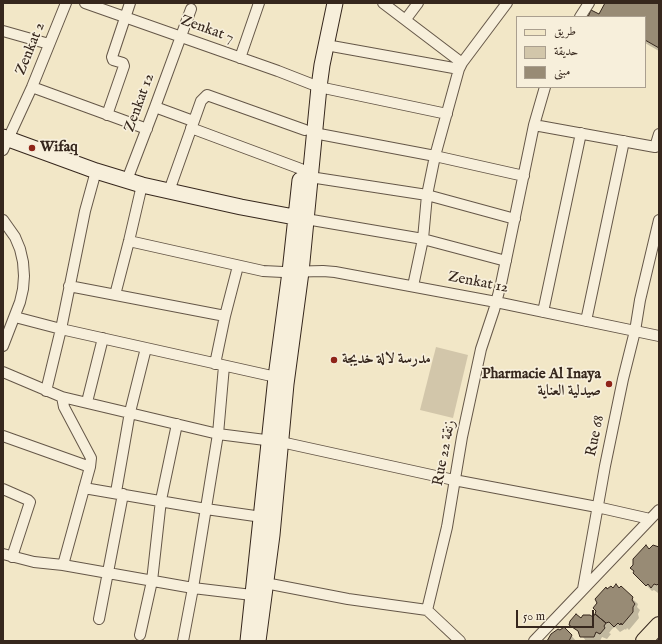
<!DOCTYPE html>
<meta charset="utf-8">
<style>
body{margin:0}
#map{position:relative;width:662px;height:644px;overflow:hidden;background:#f2e7c7;font-family:"IM FELL English",Amiri,serif}
canvas{display:block}
.frame{position:absolute;inset:0;border:4px solid #36271d;pointer-events:none}
.legend{position:absolute;left:516px;top:16px;width:130px;height:72px;box-sizing:border-box;background:#f7efdb;border:1px solid #aa9f8f;margin:0;padding:5px 7px;list-style:none;font-size:12px;color:#36271d}
.legend li{display:flex;align-items:center;gap:8px;height:20px}
.legend b{width:20px;border:1px solid #aa9f8f}
.scale{position:absolute;left:516px;top:610px;width:78px;height:18px;box-sizing:border-box;border:2px solid #36271d;border-top:0;padding-left:5px;font-size:12px;line-height:14px;white-space:nowrap;color:#36271d;-webkit-text-stroke:3px #f7efdb;paint-order:stroke}
</style>
<div id="map">
<canvas width="662" height="644"></canvas>
<div class="frame"></div>
<ul class="legend">
<li><b style="height:5px;background:#f2e7c7"></b>طريق</li>
<li><b style="height:11px;background:#d2c6aa"></b>حديقة</li>
<li><b style="height:11px;background:#988b75"></b>مبنى</li>
</ul>
<div class="scale">50 m</div>
</div>
<script>
const g = document.querySelector('canvas').getContext('2d');
g.lineJoin = 'round';
function paint(path, color) { g.fillStyle = color; g.fill(path, 'evenodd'); }
const shape = rows => new Path2D(rows.map(r => 'M' + r).join(''));
function trace(path, color, width, dash) { g.strokeStyle = color; g.lineWidth = width; g.lineCap = dash ? 'butt' : 'round'; g.setLineDash(dash || []); g.stroke(path); }
function label(font, color, halo, rows, align = 'center') {
  g.font = font + ' "IM FELL English",Amiri,serif'; g.lineWidth = 3.5; g.setLineDash([]); g.textBaseline = 'middle'; g.strokeStyle = halo; g.fillStyle = color; for (const [text, x, y, turn = 0] of rows) {
    g.save(); g.translate(x, y); g.rotate((+turn || 0) * Math.PI / 180); g.textAlign = isNaN(turn) ? turn : align; if (halo) g.strokeText(text, 0, 0); g.fillText(text, 0, 0); g.restore();
  }
}
const green = shape([
 [436,347,468,355,453,418,420,410]
]);
const shadow = shape([
 [606,3,659,3,659,51,645,43,645,17,589,17,599,16],
 [659,546,659,591,658,593,654,590,652,591,634,573,649,549,658,547],
 [621,588,638,604,637,607,640,610,638,614,639,618,629,630,627,628,626,630,625,629,620,632,615,627,612,629,609,633,611,634,607,639,602,637,600,641,586,641,580,633,570,624,581,620,593,619,607,590],
 [570,634,576,641,548,641]
]);
const building = shape([
 [605,3,659,3,659,48,645,40,645,17,588,17,591,10,599,14,605,3],
 [646,545,649,549,653,545,659,547,659,583,657,585,654,584,651,588,648,584,646,586,633,573,634,571,630,568,633,565,633,559,646,545],
 [616,584,619,588,621,586,633,597,632,600,635,604,633,607,633,612,622,625,621,623,620,625,618,623,614,627,609,622,606,623,595,614,596,611,593,608,597,603,595,599,606,587,607,589,611,586,613,588,616,584],
 [576,614,581,618,583,615,590,615,593,617,595,614,606,623,604,626,605,628,600,634,596,632,594,637,580,637,578,631,569,625,570,621,576,614],
 [564,627,572,635,569,641,547,641,551,634,558,629,560,630,564,627]
]);
const street = shape([
 [85,3,278,71,319,87,447,114],
 [383,3,462,63],
 [580,17,589,3],
 [406,19,418,3],
 [3,31,49,44],
 [326,45,459,69],
 [240,58,259,3],
 [32,87,147,129],
 [155,107,193,121],
 [107,115,124,66,123,63,113,60,112,57,130,3],
 [534,125,655,147,659,134],
 [191,128,301,169],
 [314,133,435,156,524,176],
 [3,150,32,87,66,3],
 [310,177,427,195,515,219],
 [127,180,155,107,191,9],
 [169,191,201,101,207,95,305,130],
 [306,219,423,239,506,261],
 [3,220,15,237,20,249,23,262,24,276,23,289,20,302,3,346],
 [129,241,263,271,283,272,323,271,335,272,496,302,659,336],
 [69,286,225,316],
 [413,286,423,239,427,195,435,156,459,69,462,63,507,3],
 [115,295,129,241,142,185],
 [543,312,581,133],
 [15,317,61,329,276,377],
 [586,321,624,141],
 [215,364,225,316,238,266],
 [3,372,62,397,218,434,281,442,454,480,597,507,650,519],
 [46,391,61,329,85,211,96,171],
 [62,397,64,407,91,458,90,467,63,565],
 [87,402,103,338],
 [3,436,90,467],
 [84,488,206,509,262,517],
 [3,489,28,500,30,502,12,557],
 [116,492,130,412,146,348],
 [3,554,34,562,63,565,193,588,252,595],
 [260,582,348,599,427,610,460,641],
 [583,589,605,466,623,379,635,331,640,300,659,220],
 [427,610,447,527,462,437,481,349,494,310,501,284,534,125,545,87],
 [99,619,123,494],
 [140,635,152,581,161,500,177,424],
 [183,641,193,588,218,434,224,366],
 [534,641,659,510]
]);
const secondary = shape([
 [3,137,96,171,142,185,241,207,305,219],
 [248,641,276,377,290,272,300,180],
 [258,641,272,535,286,384,301,272,319,87,322,65,335,3]
]);
const primary = shape([
 [644,641,659,625]
]);
const markers = [
 [32,148,4,"#8f2418"],
 [334,360,4,"#8f2418"],
 [609,384,4,"#8f2418"]
];
const streetNames = [
 ["Zenkat 7",207,30,20],
 ["Zenkat 2",31,49,-68],
 ["Zenkat 12",140,103,-70],
 ["Zenkat 12",478,283,11],
 ["Rue 68",596,436,-78],
 ["Rue 22 زنقة",445,453,-79]
];
const poiNames = [
 ["Wifaq",40,148],
 ["مدرسة لالة خديجة",342,360],
 ["Pharmacie Al Inaya",601,375,"right"],
 ["صيدلية العناية",601,392,"right"]
];
paint(green, '#d2c6aa');
paint(shadow, '#0003');
paint(building, '#988b75');
trace(building, '#36271d', 1);
trace(street, '#655748', 12);
trace(secondary, '#36271d', 17);
trace(primary, '#36271d', 18);
trace(street, '#f7efdb', 10);
trace(secondary, '#f7efdb', 15);
trace(primary, '#f2e7c7', 16);
for (const [x, y, r, color] of markers) { const dot = new Path2D(); dot.arc(x, y, r, 0, 2 * Math.PI); g.fillStyle = color; g.fill(dot); trace(dot, '#f7efdb', 1.5); }
label('15px', '#36271d', '#f7efdb', streetNames);
label('bold 15px', '#36271d', '#f7efdb', poiNames, 'left');
</script>
